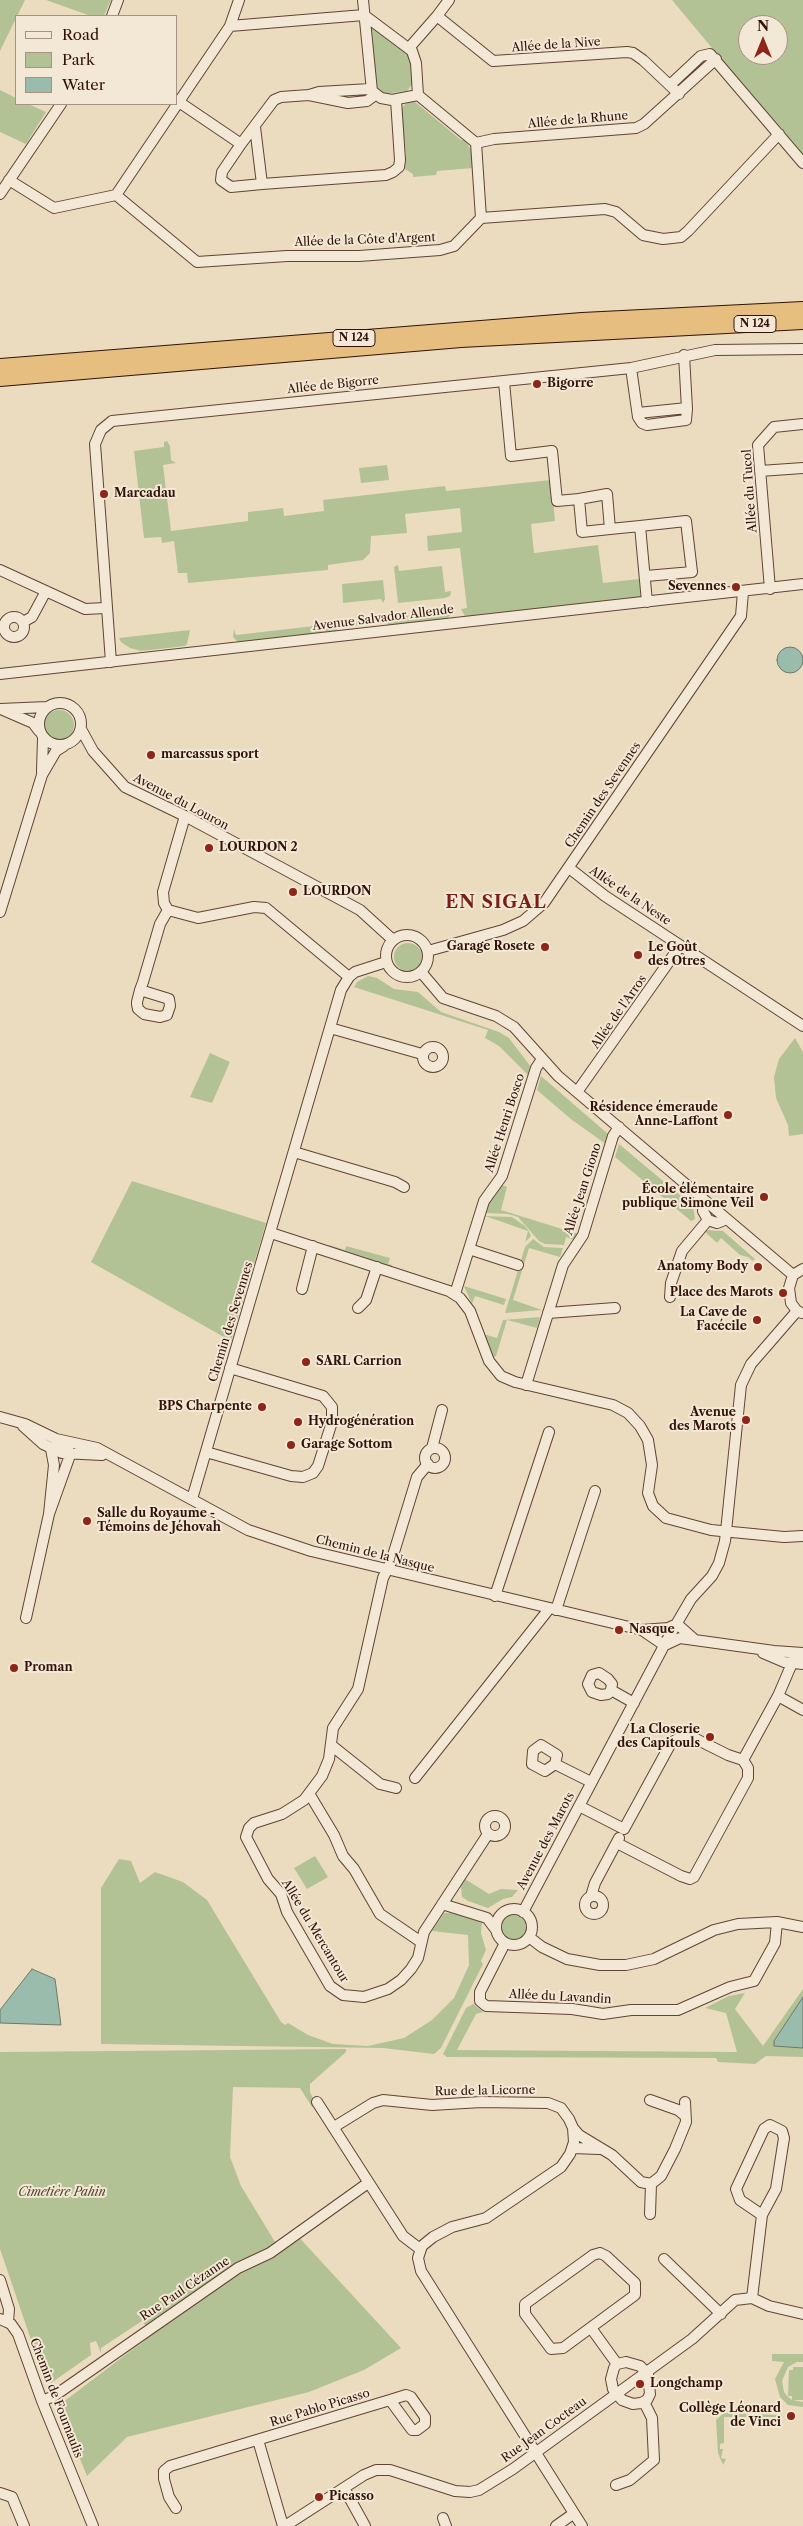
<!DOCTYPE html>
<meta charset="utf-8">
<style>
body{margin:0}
#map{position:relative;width:803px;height:2526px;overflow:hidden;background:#ebdcbf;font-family:"Libre Caslon Text",serif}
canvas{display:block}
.legend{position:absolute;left:15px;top:15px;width:162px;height:90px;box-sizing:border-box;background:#f2e8d5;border:1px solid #a59283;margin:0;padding:6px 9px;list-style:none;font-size:15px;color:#311207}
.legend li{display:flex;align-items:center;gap:10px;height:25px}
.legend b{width:25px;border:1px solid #a59283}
.north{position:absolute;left:738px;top:15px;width:50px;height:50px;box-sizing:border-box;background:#f2e8d5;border:1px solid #a59283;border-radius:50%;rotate:0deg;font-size:14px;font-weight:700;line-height:20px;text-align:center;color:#311207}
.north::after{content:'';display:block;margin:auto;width:18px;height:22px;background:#8f2418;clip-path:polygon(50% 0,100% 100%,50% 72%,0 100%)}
</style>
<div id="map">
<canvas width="803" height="2526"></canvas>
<ul class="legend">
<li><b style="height:6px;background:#f2e8d5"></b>Road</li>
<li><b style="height:14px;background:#b3c295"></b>Park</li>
<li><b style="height:14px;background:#99bcac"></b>Water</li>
</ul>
<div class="north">N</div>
</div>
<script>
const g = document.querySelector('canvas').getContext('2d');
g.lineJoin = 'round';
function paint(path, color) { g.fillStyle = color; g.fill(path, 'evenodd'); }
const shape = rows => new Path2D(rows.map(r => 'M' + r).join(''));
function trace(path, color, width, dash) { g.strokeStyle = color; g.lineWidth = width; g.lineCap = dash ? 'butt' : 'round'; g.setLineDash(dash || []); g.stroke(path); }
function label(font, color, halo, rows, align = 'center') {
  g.font = font + ' "Libre Caslon Text",serif'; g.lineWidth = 4; g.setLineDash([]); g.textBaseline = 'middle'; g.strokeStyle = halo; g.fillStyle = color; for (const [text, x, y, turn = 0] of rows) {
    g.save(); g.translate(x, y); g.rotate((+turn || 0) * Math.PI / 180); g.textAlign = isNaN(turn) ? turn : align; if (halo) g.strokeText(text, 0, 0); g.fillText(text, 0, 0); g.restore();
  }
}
const green = shape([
 [0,0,25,0,0,51],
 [46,0,111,0,104,16,91,16],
 [672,0,803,0,803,155,732,72],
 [748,25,778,25,778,55,748,55],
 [369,24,411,56,413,83,407,91,384,94,375,88,372,30,368,27],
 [0,90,16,98,16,104,28,104,46,112,26,144,0,132],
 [414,101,461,140,465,140,471,150,473,168,437,171,436,175,413,177,413,174,405,169,404,158,406,155,401,110,405,104],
 [167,441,170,446,171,460,176,463,163,465,171,531,248,521,248,512,283,508,284,516,324,511,323,500,445,486,446,491,551,480,555,521,531,524,534,553,598,545,603,583,639,579,641,598,465,616,461,609,467,608,460,548,428,551,427,536,462,532,460,508,405,514,407,533,371,536,370,553,363,560,328,565,328,570,188,583,187,573,178,573,174,541,162,543,161,537,144,538,134,451,164,447,164,442],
 [387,465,389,480,361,483,359,468],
 [398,565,399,571,442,566,445,592,451,591,450,596,445,598,398,603,394,567],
 [383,580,385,599,383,603,381,599,343,603,342,584],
 [447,606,450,607,452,612,447,619,388,627,387,618,443,612,442,607],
 [384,618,384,623,337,627,337,632,238,642,233,637,234,629,236,635],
 [190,630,187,644,185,646,141,651,130,648,121,642,119,638],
 '44 725a15 15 0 1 1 30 0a15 15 0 1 1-30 0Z',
 '394 957a14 14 0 1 1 28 0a14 14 0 1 1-28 0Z',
 [368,976,377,978,394,989,418,992,441,1012,499,1032,509,1038,531,1067,528,1075,499,1046,485,1038,488,1030,354,987,357,982],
 [795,1038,803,1052,803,1134,789,1136,788,1125,776,1098,774,1077,779,1059],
 [210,1053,230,1062,212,1103,190,1097],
 [541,1076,608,1134,606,1144,572,1120,537,1090],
 [619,1144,693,1206,695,1219,691,1221,615,1157],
 [132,1181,266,1223,231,1341,91,1262],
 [502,1185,507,1187,501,1210,578,1234,575,1240,566,1237,564,1245,545,1244,539,1241,518,1217,508,1214,486,1213,489,1198],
 [485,1216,512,1217,525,1226,528,1230,531,1236,525,1242,528,1231],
 [703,1230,723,1231,755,1259,753,1261,748,1257,740,1255,721,1238,717,1243],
 [533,1239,544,1247,563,1248,560,1257,529,1248,513,1300,542,1310,505,1313,525,1247],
 [329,1245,345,1250,346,1246,390,1258,388,1264,392,1265,392,1267,328,1247],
 [464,1286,506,1299,504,1305,475,1296,472,1304],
 [540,1317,537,1328,507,1320,496,1356,492,1358,483,1334,497,1338,503,1320],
 [315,1856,328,1877,307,1889,294,1868],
 [119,1859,131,1861,140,1883,155,1872,183,1882,207,1900,281,2022,285,2025,288,2023,308,2035,333,2044,368,2046,404,2038,432,2020,454,1998,469,1965,468,1935,432,1931,444,1913,453,1913,482,1922,481,1933,486,1950,481,1961,483,1964,441,2048,434,2054,383,2048,101,2044,101,1888],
 [465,1879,489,1894,501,1889,518,1890,512,1897,503,1899,488,1908,468,1901,462,1897,461,1886],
 '499 1929a14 14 0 1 1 28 0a14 14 0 1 1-28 0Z',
 [803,1989,803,2057,766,2056,755,2064,718,2062,716,2058,447,2057,443,2054,466,2008,473,2004,483,2012,476,2014,457,2050,737,2052,726,2013,705,2008,729,1996,745,1993,735,2009,763,2046],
 [346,2049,346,2052,310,2084,310,2092,316,2105,312,2107,300,2088,233,2087,230,2157,241,2186,275,2242,295,2233,401,2348,364,2370,309,2392,127,2437,87,2476,58,2406,253,2258,146,2326,142,2321,101,2348,101,2353,96,2341,90,2343,91,2355,51,2383,44,2378,0,2249,0,2052],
 [772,2354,803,2354,803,2362,797,2362,788,2367,782,2381,784,2392,788,2397,792,2400,792,2396,788,2396,789,2370,793,2370,793,2367,803,2367,803,2400,793,2400,803,2402,803,2407,788,2405,780,2397,775,2379,784,2362,772,2361],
 [724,2413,779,2415,782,2415,782,2417,724,2417,724,2443,720,2444,720,2449,723,2449,721,2458,726,2459,723,2465,718,2453,716,2420]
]);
const water = shape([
 '777 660a13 13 0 1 1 26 0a13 13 0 1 1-26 0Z',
 [32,1969,55,1979,61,2025,0,2023,0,2010,32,1969],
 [803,1997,803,2048,774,2046,774,2041,803,1997]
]);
const minor = shape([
 [449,0,437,16,493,61,627,52,633,53,643,60,679,94],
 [112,16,118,0],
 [230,26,364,15,412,51,416,63,418,95],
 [409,48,437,16],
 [670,85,701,56,710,54,803,163],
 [370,89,319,92,309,95,348,103,367,101,375,95],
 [179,102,241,144,274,100,281,97,309,95],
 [476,143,494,139,636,128,644,124,716,59],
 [241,144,222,172,221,180,231,187,262,184,255,127],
 [9,180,54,208,116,195],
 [262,184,386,175,393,172,399,167,400,160,396,100],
 [0,194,61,104],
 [116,195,197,262,287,256,359,256,440,250,454,246,481,218,476,143,418,95,392,100,381,98,372,91,363,0],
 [116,195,230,26,239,0],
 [481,218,605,209,616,212,643,235,663,239,681,237,688,231,779,134],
 [631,368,638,417,642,423,647,425,686,420,687,409,684,355],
 [504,382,511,456,552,451,557,501,579,499],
 [638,413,687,408],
 [760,471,803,468],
 [640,526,686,521,692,572,646,576],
 [610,529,607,494,579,499,582,532,610,529,640,526,647,602],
 [0,570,85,609,106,608],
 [770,589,758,445,774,427,803,424],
 '4 627a10 10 0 1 1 20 0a10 10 0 1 1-20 0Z',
 [23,622,32,617,46,591],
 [111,662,95,444,101,430,112,421,631,368,715,350,803,349],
 [0,674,803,584],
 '39 724a21 21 0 1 1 42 0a21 21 0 1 1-42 0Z',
 [0,709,47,707],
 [3,710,33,723,39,731],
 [81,729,93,751,125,787,185,816,360,910,393,940],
 [42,772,43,738],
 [185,816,163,892,164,903,168,910,198,918,254,907,266,908,349,977],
 [569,868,605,896,803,1026],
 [0,912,42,775,56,751,64,746],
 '386 956a21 21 0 1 1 42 0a21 21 0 1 1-42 0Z',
 [428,951,503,930,523,921,544,903,741,616,743,592],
 [421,972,443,998,496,1016,514,1027,558,1076,793,1275],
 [140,990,169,999,170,1006,167,1015,160,1017,144,1014,138,1009,137,1004,137,1002,140,990,143,982,160,924,168,910],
 [330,1028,422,1054],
 '423 1057a10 10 0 1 1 20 0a10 10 0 1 1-20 0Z',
 [577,1092,680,946],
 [294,1152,395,1182,404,1187],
 [704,1200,703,1211,708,1220,717,1223,727,1219],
 [271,1233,449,1291,460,1298,470,1311,489,1361,501,1376,515,1382,613,1405,628,1413,640,1426,648,1440,652,1465,648,1493,653,1506,666,1518,711,1530,784,1537,803,1536],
 [469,1249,518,1265],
 [302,1289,313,1246],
 [455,1294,484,1201,502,1176,536,1068,542,1059],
 [670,1297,671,1283,682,1251,708,1220],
 [358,1308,366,1300,377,1267],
 [548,1313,615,1308],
 [802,1313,797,1311,791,1303,789,1288,793,1275,803,1269],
 [526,1385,563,1265,583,1235,613,1136,619,1127],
 [0,1417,25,1424,56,1439,97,1448,248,1530,311,1551,642,1630,668,1628,677,1624],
 [23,1426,43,1444,62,1453,102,1455],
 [432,1448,442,1410],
 '425 1458a10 10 0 1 1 20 0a10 10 0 1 1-20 0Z',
 [206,1452,291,1476,303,1477,313,1473,318,1466,332,1422,332,1407,323,1396,230,1368],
 [428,1464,417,1477,391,1562,383,1578,358,1689,333,1728,329,1759,322,1776,304,1800,282,1814,254,1823,249,1828,246,1837,268,1879,281,1894,287,1912,330,1986,343,1995,364,1997,388,1989,401,1980,411,1969,418,1958,424,1932,488,1834],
 [192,1499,341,990,349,977,355,972,386,962],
 [495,1596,549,1432],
 [556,1610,595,1491],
 [26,1618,49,1514,54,1465,51,1449,64,1442,68,1448,69,1458,49,1514],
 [677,1624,695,1640],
 [642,1630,664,1645],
 [665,1645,680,1638,774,1651,803,1653],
 [763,1653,784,1662,803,1664],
 [611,1690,612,1684,608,1679,599,1673,592,1675,588,1684,592,1692,601,1695,608,1694,611,1690,634,1703],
 [778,1696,803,1710],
 [331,1745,380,1784,396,1788],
 [555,1764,545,1771,532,1764,533,1751,541,1745,557,1755,555,1764,591,1782],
 [415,1778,549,1609],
 [310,1795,334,1835,343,1856,354,1869,380,1914,421,1942],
 [579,1806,624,1829,671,1743,682,1736,692,1737,728,1755,743,1760,778,1696,793,1661,803,1653],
 '485 1826a10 10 0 1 1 20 0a10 10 0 1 1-20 0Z',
 [617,1843,681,1876,690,1879,694,1877,748,1778,748,1768,743,1760],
 '585 1905a9 9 0 1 1 18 0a9 9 0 1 1-18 0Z',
 [591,1896,595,1883,619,1838],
 [442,1904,487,1918,496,1930],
 '496 1927a18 18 0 1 1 36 0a18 18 0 1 1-36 0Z',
 [523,1912,667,1640,691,1599,712,1576,719,1563,725,1541,741,1385,751,1364,797,1311],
 [529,1937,542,1947,567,1959,600,1965,626,1965,654,1959,714,1930,738,1924,777,1922,803,1927],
 [505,1943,480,1992,480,2001,486,2006,572,2009,603,2014,631,2010,678,2010,730,1987,754,1981,775,1943,777,1922],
 [650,2100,678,2110,684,2115],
 [317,2102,403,2236,420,2249],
 [334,2127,373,2103,383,2100,432,2105,481,2102,548,2103,561,2108,569,2119,573,2128,574,2142,570,2154,561,2167,486,2218,452,2227,433,2237,422,2246,418,2258,421,2271,582,2526],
 [573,2128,579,2135,612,2155,641,2182,651,2184,661,2176,675,2149,686,2122,685,2102],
 [573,2148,599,2149],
 [650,2214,651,2184],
 [600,2253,606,2256,635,2283,635,2295,563,2348,551,2349,525,2314,525,2304,593,2255,600,2253],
 [664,2259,721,2314],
 [0,2280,9,2309,8,2322],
 [752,2298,762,2215,776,2189,784,2138,782,2131,770,2125,764,2129,736,2189,740,2200,762,2215],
 [0,2319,11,2324,18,2334,42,2401,93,2526],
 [591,2328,617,2364],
 [626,2362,640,2366,648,2374,650,2394,647,2400,641,2403,633,2404,622,2400,613,2389,611,2379,614,2368,617,2364,626,2362],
 [42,2401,54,2396,238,2268,270,2253,368,2183],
 [258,2440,283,2526],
 [616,2485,630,2480,654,2460,652,2418,644,2402],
 [344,2488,365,2526],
 [0,2493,12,2497,24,2526],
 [176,2508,169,2497,164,2479,164,2471,170,2466,390,2400,412,2430,417,2430,425,2424,425,2417,411,2397,406,2395,390,2400],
 [443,2518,446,2526],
 [285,2526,364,2475,376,2470,390,2470,455,2491,470,2492,479,2490,513,2469,692,2339,735,2300,752,2298,769,2306,803,2314],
 [556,2526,573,2514]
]);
const highway = shape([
 [0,366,582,320,803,309],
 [0,379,461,340,803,322]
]);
const markers = [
 [537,384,5,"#8f2418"],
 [104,494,5,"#8f2418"],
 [736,587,5,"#8f2418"],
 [151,755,5,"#8f2418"],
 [209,848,5,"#8f2418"],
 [293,892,5,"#8f2418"],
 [545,947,5,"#8f2418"],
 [638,955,5,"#8f2418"],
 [728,1115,5,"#8f2418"],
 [764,1197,5,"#8f2418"],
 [758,1267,5,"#8f2418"],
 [783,1293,5,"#8f2418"],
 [757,1320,5,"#8f2418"],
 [306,1362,5,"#8f2418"],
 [262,1407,5,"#8f2418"],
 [746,1420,5,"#8f2418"],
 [298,1422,5,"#8f2418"],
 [291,1445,5,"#8f2418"],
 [87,1521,5,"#8f2418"],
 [619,1630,5,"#8f2418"],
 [14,1668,5,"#8f2418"],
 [710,1737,5,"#8f2418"],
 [640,2384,5,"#8f2418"],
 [791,2416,5,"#8f2418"],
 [319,2497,5,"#8f2418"]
];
const shields = [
 [755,324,42],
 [354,338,42]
];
const shieldNames = [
 ["N 124",755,324],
 ["N 124",354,338]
];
const streetNames = [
 ["Allée de la Nive",556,45,-4],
 ["Allée de la Rhune",578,120,-5],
 ["Allée de la Côte d'Argent",365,240,-2],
 ["Allée de Bigorre",333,385,-6],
 ["Allée du Tucol",750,491,-94],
 ["Avenue Salvador Allende",383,618,-7],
 ["Chemin des Sevennes",603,795,-56],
 ["Avenue du Louron",181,802,28],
 ["Allée de la Neste",630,896,34],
 ["Allée de l'Arros",619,1012,-55],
 ["Allée Henri Bosco",505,1123,-72],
 ["Allée Jean Giono",583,1189,-72],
 ["Chemin des Sevennes",231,1322,-73],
 ["Chemin de la Nasque",375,1554,14],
 ["Avenue des Marots",546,1841,-62],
 ["Allée du Mercantour",315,1931,59],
 ["Allée du Lavandin",560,1997,3],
 ["Rue de la Licorne",485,2091,-1],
 ["Rue Paul Cézanne",185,2289,-34],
 ["Chemin de Fournaulis",56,2398,69],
 ["Rue Pablo Picasso",320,2408,-17],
 ["Rue Jean Cocteau",544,2430,-36]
];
const poiNames = [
 ["Bigorre",547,384],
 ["Marcadau",114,494],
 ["Sevennes",726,587,"right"],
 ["marcassus sport",161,755],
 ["LOURDON 2",219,848],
 ["LOURDON",303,892],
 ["Garage Rosete",535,947,"right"],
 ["Le Goût",648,948],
 ["des Otres",648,962],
 ["Résidence émeraude",718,1108,"right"],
 ["Anne-Laffont",718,1122,"right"],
 ["École élémentaire",754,1190,"right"],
 ["publique Simone Veil",754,1204,"right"],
 ["Anatomy Body",748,1267,"right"],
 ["Place des Marots",773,1293,"right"],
 ["La Cave de",747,1313,"right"],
 ["Facécile",747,1327,"right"],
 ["SARL Carrion",316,1362],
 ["BPS Charpente",252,1407,"right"],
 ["Avenue",736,1413,"right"],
 ["des Marots",736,1427,"right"],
 ["Hydrogénération",308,1422],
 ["Garage Sottom",301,1445],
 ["Salle du Royaume -",97,1514],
 ["Témoins de Jéhovah",97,1528],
 ["Nasque",629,1630],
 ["Proman",24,1668],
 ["La Closerie",700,1730,"right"],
 ["des Capitouls",700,1744,"right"],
 ["Longchamp",650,2384],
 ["Collège Léonard",781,2409,"right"],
 ["de Vinci",781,2423,"right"],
 ["Picasso",329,2497]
];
const parkNames = [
 ["Cimetière Pahin",62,2193]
];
const districtNames = [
 ["EN SIGAL",496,903]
];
paint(green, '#b3c295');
paint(water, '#99bcac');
trace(water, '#6f786a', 1);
trace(minor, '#604435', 12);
trace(highway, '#311207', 16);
trace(minor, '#f2e8d5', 10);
trace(highway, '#e6be80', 14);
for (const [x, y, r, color] of markers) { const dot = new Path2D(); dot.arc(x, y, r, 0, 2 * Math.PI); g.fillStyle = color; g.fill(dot); trace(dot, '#f2e8d5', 2); }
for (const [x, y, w] of shields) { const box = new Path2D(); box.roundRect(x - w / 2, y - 8.5, w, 17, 4); g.fillStyle = '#f2e8d5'; g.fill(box); trace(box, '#311207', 1); }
label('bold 11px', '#311207', null, shieldNames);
label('12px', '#311207', '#f2e8d5', streetNames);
label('bold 12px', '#311207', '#f2e8d5', poiNames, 'left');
label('italic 12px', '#584732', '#f2e8d5', parkNames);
g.letterSpacing = '1px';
label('bold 18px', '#7a1f14', '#f2e8d5', districtNames);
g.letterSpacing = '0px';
</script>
